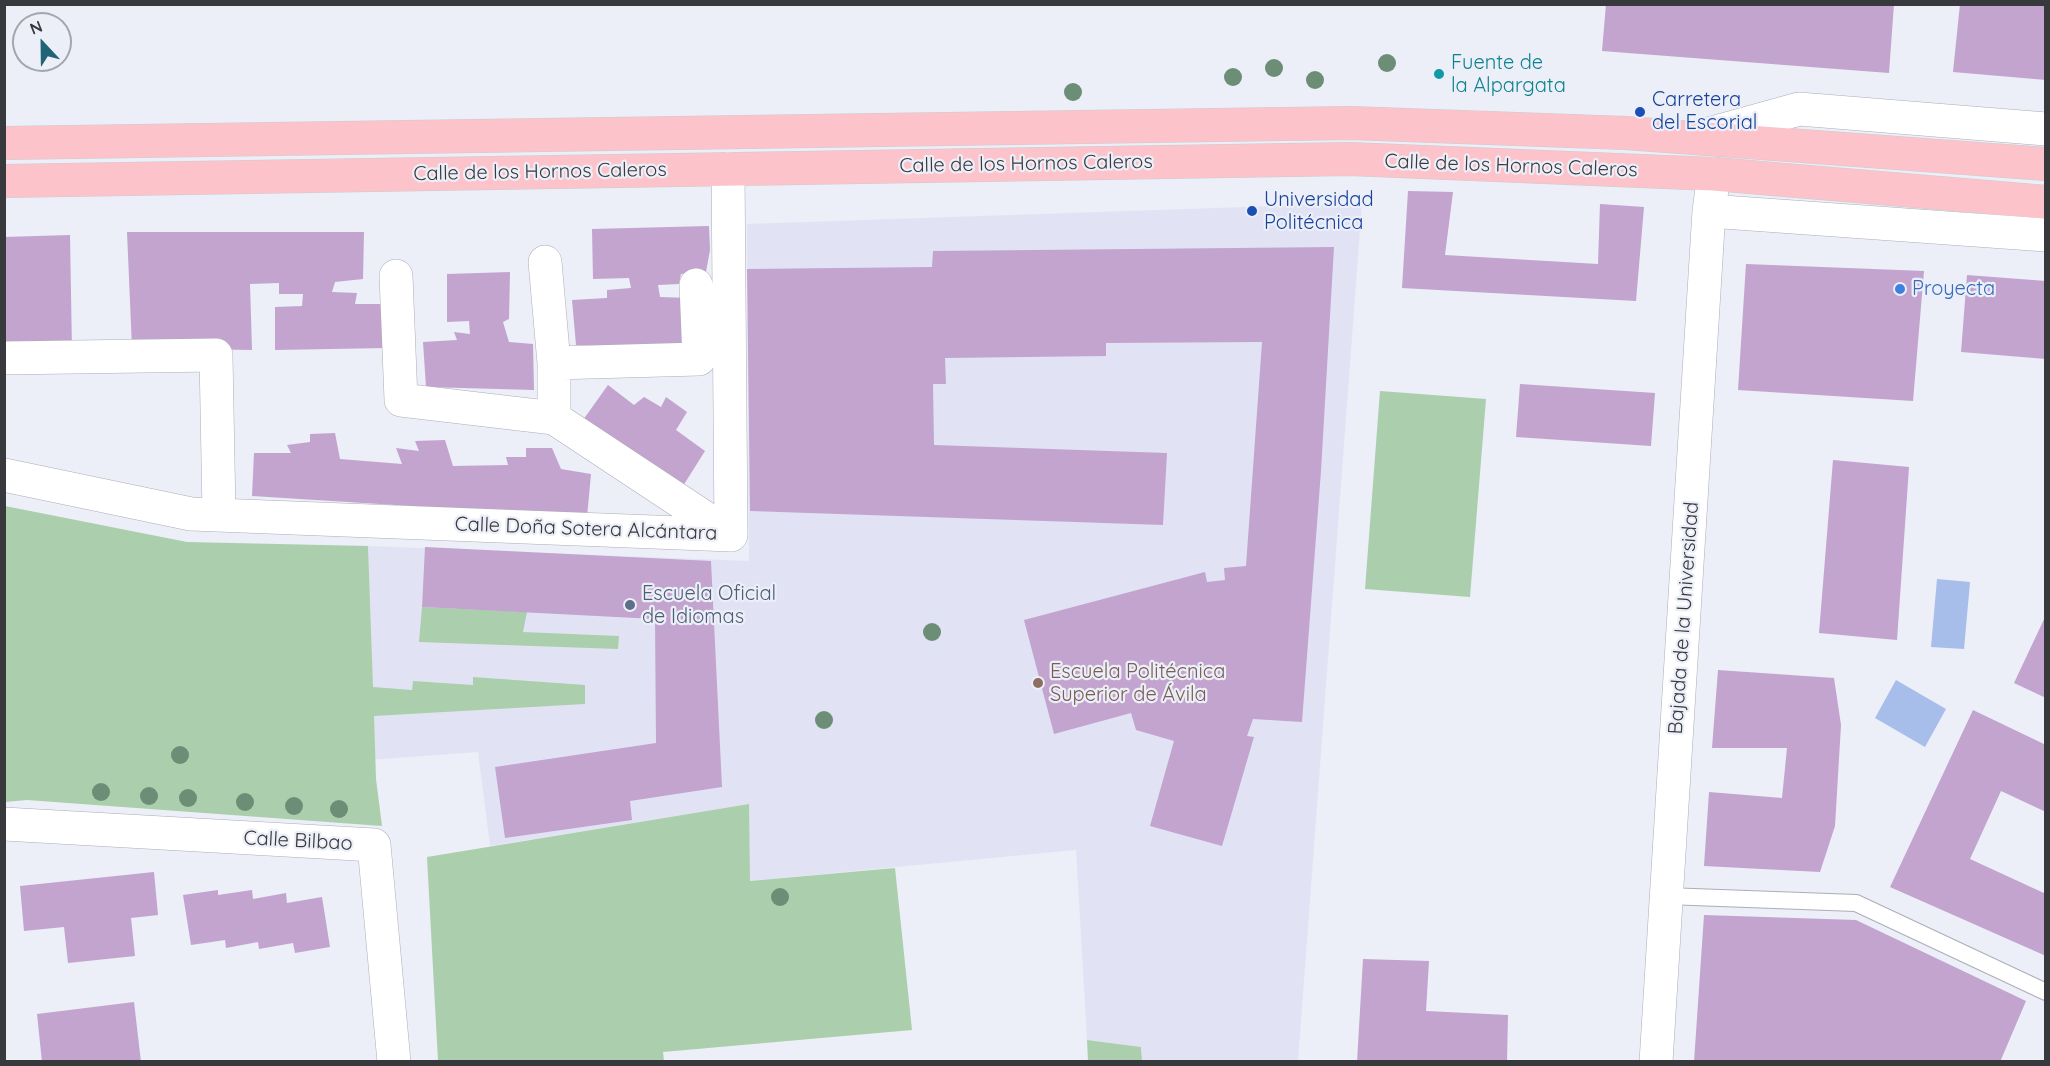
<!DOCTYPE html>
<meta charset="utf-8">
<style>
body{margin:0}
#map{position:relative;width:2050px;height:1066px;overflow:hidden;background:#eceef8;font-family:Quicksand,sans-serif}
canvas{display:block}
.frame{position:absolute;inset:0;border:6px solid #38393d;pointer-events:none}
.north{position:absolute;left:12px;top:12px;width:60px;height:60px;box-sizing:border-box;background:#eceef8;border:2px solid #a4a6ad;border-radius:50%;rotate:338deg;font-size:16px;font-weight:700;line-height:24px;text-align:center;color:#38393d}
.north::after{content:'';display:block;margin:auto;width:21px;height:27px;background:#206476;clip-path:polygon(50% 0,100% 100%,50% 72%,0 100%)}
</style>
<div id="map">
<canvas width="2050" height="1066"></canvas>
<div class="frame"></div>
<div class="north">N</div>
</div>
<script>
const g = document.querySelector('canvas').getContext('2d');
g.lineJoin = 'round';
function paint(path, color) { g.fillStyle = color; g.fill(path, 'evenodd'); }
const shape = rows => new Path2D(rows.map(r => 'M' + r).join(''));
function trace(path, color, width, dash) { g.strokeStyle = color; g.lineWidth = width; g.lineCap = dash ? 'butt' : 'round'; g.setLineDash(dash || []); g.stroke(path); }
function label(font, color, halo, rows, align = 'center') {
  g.font = font + ' Quicksand,sans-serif'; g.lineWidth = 4.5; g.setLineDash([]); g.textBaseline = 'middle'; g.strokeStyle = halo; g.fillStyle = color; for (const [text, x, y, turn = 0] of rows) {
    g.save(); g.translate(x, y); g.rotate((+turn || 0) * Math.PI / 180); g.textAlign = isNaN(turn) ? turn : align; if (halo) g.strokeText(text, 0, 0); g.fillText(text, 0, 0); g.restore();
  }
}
const built = shape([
 [1362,203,1298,1061,1142,1061,1141,1047,1087,1040,1076,850,749,881,749,804,490,846,478,752,369,760,368,546,749,561,747,224]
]);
const green = shape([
 [1380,391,1486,399,1470,597,1365,589],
 [5,506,187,542,368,546,373,687,412,690,413,681,473,685,473,677,585,685,585,704,374,716,376,779,382,826,27,800,5,802],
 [422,607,527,612,523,632,619,636,618,649,419,642],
 [749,804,750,881,895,868,912,1030,663,1052,664,1061,438,1061,427,857],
 [1087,1040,1141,1047,1142,1061,1088,1061]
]);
const water = shape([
 [1937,579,1970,582,1964,649,1931,647],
 [1896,680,1946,709,1925,747,1875,718]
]);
const building = shape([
 [1606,4,1894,4,1889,73,1602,51],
 [1960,4,2046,4,2046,80,1953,72],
 [1408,191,1453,192,1445,255,1598,264,1600,204,1644,207,1636,301,1402,288],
 [709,226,710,250,706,272,681,274,679,284,658,285,660,297,689,298,688,345,576,345,572,300,607,298,607,290,631,288,629,278,593,279,592,229],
 [127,232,364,232,363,279,335,282,332,292,357,293,355,304,386,304,386,348,275,350,275,307,302,306,303,294,279,294,279,283,250,284,252,350,132,348],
 [70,235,72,351,4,353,4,237],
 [1334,247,1321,471,1302,722,1253,719,1247,736,1254,737,1222,846,1150,826,1174,741,1136,730,1131,713,1054,734,1024,620,1205,572,1207,582,1225,580,1224,568,1246,566,1262,342,1106,343,1106,356,945,358,946,384,933,384,934,445,1167,453,1163,525,750,511,747,269,932,267,933,251],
 [1746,264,1924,271,1913,401,1738,390],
 [510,272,509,319,503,322,509,342,533,344,534,390,426,387,423,342,457,340,454,332,470,334,469,321,447,322,447,274],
 [1967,275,2046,281,2046,359,1961,352],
 [1520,384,1655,393,1651,446,1516,437],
 [608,385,634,405,644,397,661,407,666,397,687,412,676,430,705,451,683,486,583,420],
 [335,433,340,459,402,464,396,448,419,451,415,441,445,440,453,466,508,465,506,457,526,457,526,448,552,448,561,469,591,474,587,517,252,496,254,453,291,453,287,445,310,442,310,434],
 [1833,460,1909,467,1897,640,1819,633],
 [425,547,711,561,722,787,630,801,632,820,505,838,495,767,656,743,655,619,422,607],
 [2046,615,2046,698,2014,683],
 [1718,670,1834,678,1841,725,1835,826,1820,872,1704,866,1709,792,1782,798,1787,748,1712,748],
 [1973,710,2046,745,2046,812,2001,791,1970,859,2046,894,2046,956,1890,887],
 [154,872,158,915,131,918,135,956,68,963,64,927,24,931,20,886],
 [218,890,218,895,252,890,253,899,286,893,287,903,322,897,330,947,295,953,293,943,259,949,258,942,226,948,225,940,191,945,183,895],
 [1704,915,1856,920,2026,1001,2000,1062,1694,1062],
 [1363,959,1429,961,1426,1011,1508,1015,1507,1062,1357,1062],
 [134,1002,141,1062,42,1062,37,1014]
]);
const service = shape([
 [1666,896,1856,903,2046,992]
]);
const minor = shape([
 [1698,137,1799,109,2046,129],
 [1709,211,2046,235],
 [545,262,554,363,554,418,731,535],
 [396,276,401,400,554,418],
 [4,358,216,355,219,514],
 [554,363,699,359,696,285],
 [4,475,191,514,731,535,728,169],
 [4,824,374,845,394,1062],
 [1656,1062,1709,211,1714,174]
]);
const primary = shape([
 [4,143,1351,123,1626,133,2046,164],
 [4,181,1350,159,1714,174,2046,202]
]);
const trees = [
 [1387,63],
 [1274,68],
 [1233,77],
 [1315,80],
 [1073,92],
 [932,632],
 [824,720],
 [180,755],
 [101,792],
 [149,796],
 [188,798],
 [245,802],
 [294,806],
 [339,809],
 [780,897]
];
const markers = [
 [1439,74,6,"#0f9aa8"],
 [1640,112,6,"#1a4fb4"],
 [1252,211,6,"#1a4fb4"],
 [1900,289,6,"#3f7fe0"],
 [630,605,6,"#5c6f8a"],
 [1038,683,6,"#8d6e63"]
];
const cultureNames = [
 ["Fuente de",1451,63],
 ["la Alpargata",1451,86]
];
const transitNames = [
 ["Carretera",1652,100],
 ["del Escorial",1652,123],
 ["Universidad",1264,200],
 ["Politécnica",1264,223]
];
const streetNames = [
 ["Calle de los Hornos Caleros",1026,164,-1],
 ["Calle de los Hornos Caleros",1511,166,2],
 ["Calle de los Hornos Caleros",540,172,-1],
 ["Calle Doña Sotera Alcántara",586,529,2],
 ["Bajada de la Universidad",1684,618,-86],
 ["Calle Bilbao",298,841,3]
];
const shopNames = [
 ["Proyecta",1912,289]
];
const serviceNames = [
 ["Escuela Oficial",642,594],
 ["de Idiomas",642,617]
];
const educationNames = [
 ["Escuela Politécnica",1050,672],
 ["Superior de Ávila",1050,695]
];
paint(built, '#e1e3f4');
paint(green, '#abcfac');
paint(water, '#a7bdea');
paint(building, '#c2a4cf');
trace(service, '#acadb7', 18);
trace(minor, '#acadb7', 34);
trace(primary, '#cbcccd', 34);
trace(service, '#fff', 16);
trace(minor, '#fff', 33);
trace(primary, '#fcc3cb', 33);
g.fillStyle = '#6c8e77';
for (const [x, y] of trees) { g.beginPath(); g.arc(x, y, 9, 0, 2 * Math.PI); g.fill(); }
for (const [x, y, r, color] of markers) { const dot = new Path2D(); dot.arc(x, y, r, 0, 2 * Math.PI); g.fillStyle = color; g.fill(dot); trace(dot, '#eceef8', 2); }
label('20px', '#0d838f', '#eceef8', cultureNames, 'left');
label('20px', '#164399', '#eceef8', transitNames, 'left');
label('20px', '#38393d', '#eceef8', streetNames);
label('20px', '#366cbe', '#eceef8', shopNames, 'left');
label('20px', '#4e5e75', '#eceef8', serviceNames, 'left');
label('20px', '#785e54', '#eceef8', educationNames, 'left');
</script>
